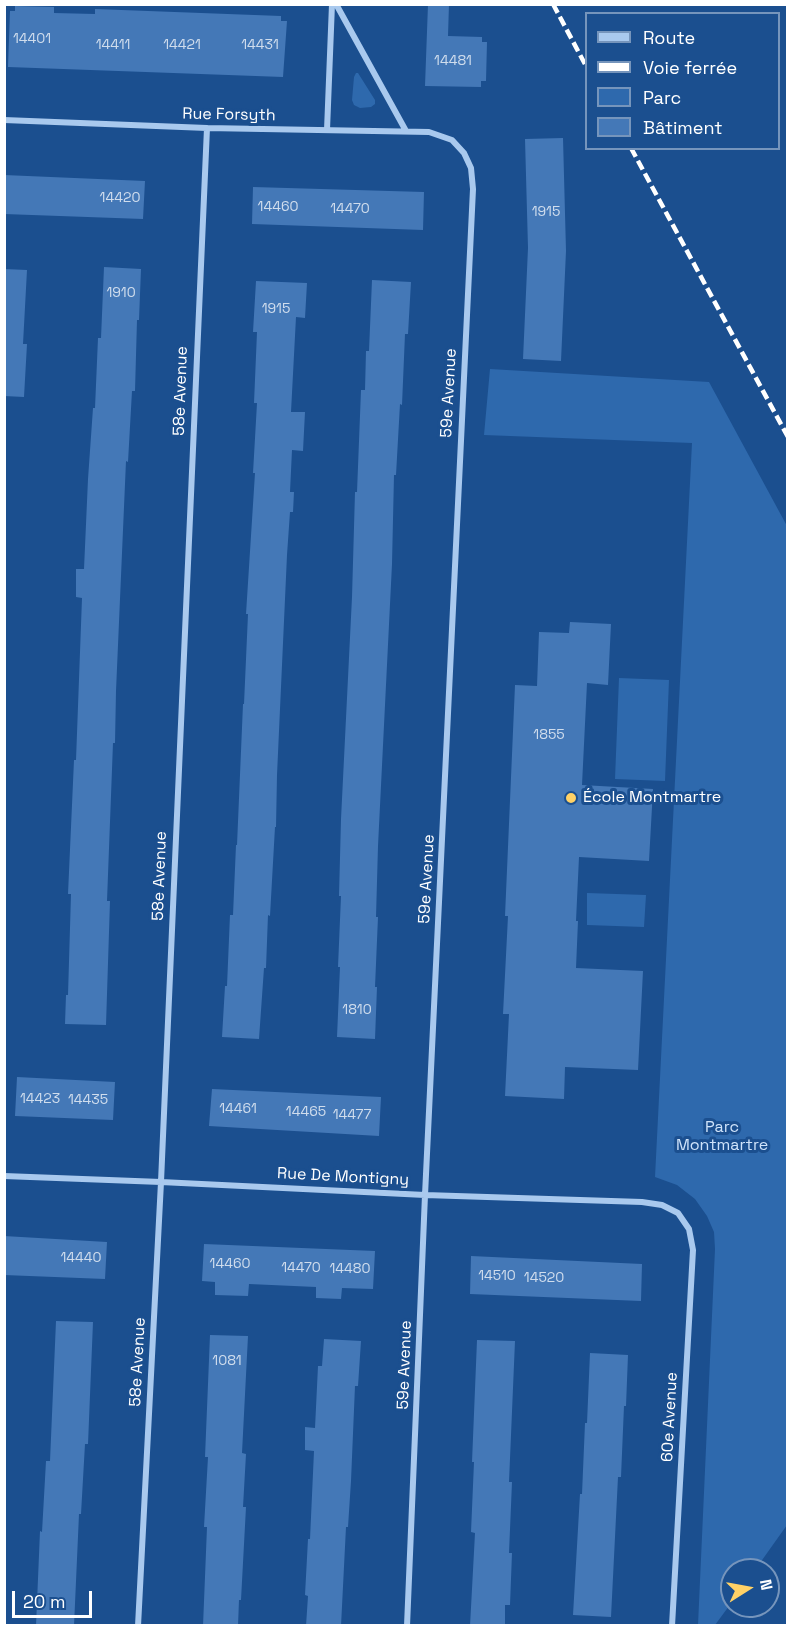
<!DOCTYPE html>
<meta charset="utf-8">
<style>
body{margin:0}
#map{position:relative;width:792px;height:1630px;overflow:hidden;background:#1b4f8f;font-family:"Space Grotesk",sans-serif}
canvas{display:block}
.frame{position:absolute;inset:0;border:6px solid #fff;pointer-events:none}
.legend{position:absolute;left:585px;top:12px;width:195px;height:138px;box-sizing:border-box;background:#1b4f8f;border:2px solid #7695bc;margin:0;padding:8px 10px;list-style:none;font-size:18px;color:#fff}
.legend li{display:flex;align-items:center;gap:12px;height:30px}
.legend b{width:30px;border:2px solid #7695bc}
.north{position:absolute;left:720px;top:1558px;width:60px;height:60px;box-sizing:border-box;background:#1b4f8f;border:2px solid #7695bc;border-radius:50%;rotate:79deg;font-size:16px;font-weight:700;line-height:24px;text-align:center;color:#fff}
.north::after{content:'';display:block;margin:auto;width:21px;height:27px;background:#ffd166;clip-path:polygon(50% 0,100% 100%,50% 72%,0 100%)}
.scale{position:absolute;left:12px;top:1591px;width:80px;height:27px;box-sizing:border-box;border:3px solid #fff;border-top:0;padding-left:8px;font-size:18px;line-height:21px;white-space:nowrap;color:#fff;-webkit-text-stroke:4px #1b4f8f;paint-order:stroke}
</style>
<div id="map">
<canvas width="792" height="1630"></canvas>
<div class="frame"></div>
<ul class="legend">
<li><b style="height:8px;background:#a9c9ee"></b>Route</li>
<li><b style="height:8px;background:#fff"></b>Voie ferrée</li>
<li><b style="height:16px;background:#2e69ad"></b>Parc</li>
<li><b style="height:16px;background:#4478b7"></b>Bâtiment</li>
</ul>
<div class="north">N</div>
<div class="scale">20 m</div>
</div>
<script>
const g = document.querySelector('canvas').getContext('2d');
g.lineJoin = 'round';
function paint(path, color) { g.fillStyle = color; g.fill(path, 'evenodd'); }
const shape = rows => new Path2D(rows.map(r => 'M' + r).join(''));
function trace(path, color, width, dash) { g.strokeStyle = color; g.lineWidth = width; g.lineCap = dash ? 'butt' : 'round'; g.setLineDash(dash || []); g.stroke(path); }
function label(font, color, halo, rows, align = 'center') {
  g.font = font + ' "Space Grotesk",sans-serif'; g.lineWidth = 6; g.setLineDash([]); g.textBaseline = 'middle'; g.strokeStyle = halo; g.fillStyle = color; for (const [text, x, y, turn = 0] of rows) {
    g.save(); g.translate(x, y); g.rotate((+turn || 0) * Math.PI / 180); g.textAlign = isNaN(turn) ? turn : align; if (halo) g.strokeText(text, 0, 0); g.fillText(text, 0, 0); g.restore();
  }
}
const green = shape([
 [356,73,358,73,375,100,375,104,371,107,360,108,354,105,352,100,354,77],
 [490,369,709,382,787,526,787,1525,755,1570,732,1570,732,1602,715,1625,698,1625,715,1249,714,1232,707,1216,695,1199,677,1185,655,1177,692,443,484,435],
 [619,678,669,680,665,781,615,779],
 [587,893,646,895,644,927,587,925]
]);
const building = shape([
 [428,4,449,4,448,36,482,37,482,42,487,42,486,81,481,81,481,87,425,86],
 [15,6,54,7,54,13,95,14,95,9,281,16,281,21,287,21,283,77,8,67,10,11,15,11],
 [563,138,566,251,561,361,523,359,528,248,525,139],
 [4,175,145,181,143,219,4,214],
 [253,187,424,192,423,230,252,224],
 [104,267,141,269,139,320,137,320,135,391,132,391,128,462,126,461,116,691,115,743,113,743,107,901,110,901,106,1025,65,1024,66,995,68,995,71,894,68,894,74,760,76,760,82,598,76,597,76,569,84,569,88,479,93,408,95,408,98,338,101,338],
 [4,269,27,270,23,344,27,344,24,397,4,396],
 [372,280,411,282,408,334,405,334,402,405,400,404,396,475,394,475,392,564,378,846,376,917,378,917,375,987,377,987,375,1039,337,1037,340,967,338,967,341,896,339,896,341,819,352,597,355,492,357,492,361,390,365,390,366,351,369,351],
 [256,281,307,283,305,318,296,317,291,412,305,412,303,451,292,450,290,492,294,492,293,512,290,512,287,555,277,775,276,827,275,827,270,916,268,915,266,968,264,968,259,1039,222,1037,225,986,227,986,230,915,233,915,236,845,237,845,243,704,244,704,248,614,246,614,255,473,253,473,257,403,254,403,257,332,253,332],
 [570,622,611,624,608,685,587,683,582,785,653,789,649,861,579,857,576,921,578,921,576,968,643,971,638,1070,565,1067,564,1099,505,1096,509,1014,503,1014,508,916,505,916,515,685,537,686,539,632,569,633],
 [17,1077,115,1082,113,1120,15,1116],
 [212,1089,381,1097,379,1136,209,1126],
 [4,1236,107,1242,105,1279,4,1275],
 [204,1244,375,1251,373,1289,342,1288,341,1299,316,1298,316,1287,249,1284,248,1296,215,1295,215,1282,202,1281],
 [471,1256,642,1264,641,1301,470,1294],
 [56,1321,93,1322,88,1444,85,1444,81,1514,79,1514,74,1626,36,1626,40,1531,42,1532,46,1461,50,1461],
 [210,1335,248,1336,242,1453,246,1454,243,1507,246,1507,241,1600,239,1600,238,1626,203,1626,207,1527,204,1527,208,1457,205,1457],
 [324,1339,361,1341,358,1386,355,1386,351,1481,348,1527,346,1527,341,1626,306,1626,308,1596,305,1595,308,1539,310,1539,314,1451,305,1450,305,1427,315,1428,318,1366,322,1366],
 [477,1340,515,1341,509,1482,512,1482,509,1553,512,1553,510,1605,505,1605,505,1626,470,1626,475,1533,471,1532,474,1462,472,1462],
 [590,1353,628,1355,626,1406,624,1406,621,1477,618,1477,611,1617,573,1615,580,1494,582,1494,585,1423,587,1423]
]);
const street = shape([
 [336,4,406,131],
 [4,120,207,128,429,132,452,140,464,153,471,168,473,189,425,1195,407,1626],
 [327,130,332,4],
 [4,1176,161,1182,425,1195,642,1202,662,1205,678,1213,689,1229,693,1250,672,1626],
 [138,1626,161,1182,207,128]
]);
const rail = shape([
 [553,4,586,66],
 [631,148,788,437]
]);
const markers = [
 [571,798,6,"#ffd166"]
];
const numberNames = [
 ["14401",32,39],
 ["14411",113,45],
 ["14421",182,45],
 ["14431",260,45],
 ["14481",453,61],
 ["14420",120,198],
 ["14460",278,207],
 ["14470",350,209],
 ["1915",546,212],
 ["1910",121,293],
 ["1915",276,309],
 ["1855",549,735],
 ["1810",357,1010],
 ["14423",40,1099],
 ["14435",88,1100],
 ["14461",238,1109],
 ["14465",306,1112],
 ["14477",352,1115],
 ["14440",81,1258],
 ["14460",230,1264],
 ["14470",301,1268],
 ["14480",350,1269],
 ["14510",497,1276],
 ["14520",544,1278],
 ["1081",227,1361]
];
const streetNames = [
 ["Rue Forsyth",229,115,1],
 ["58e Avenue",181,391,-88],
 ["59e Avenue",449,393,-87],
 ["58e Avenue",160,876,-88],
 ["59e Avenue",427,879,-87],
 ["Rue De Montigny",343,1177,3],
 ["58e Avenue",138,1362,-87],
 ["59e Avenue",405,1365,-88],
 ["60e Avenue",670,1417,-87]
];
const poiNames = [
 ["École Montmartre",583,798]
];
const parkNames = [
 ["Parc",722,1128],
 ["Montmartre",722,1146]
];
paint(green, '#2e69ad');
paint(building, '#4478b7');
trace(street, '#a9c9ee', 6);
trace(rail, '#fff', 4.5, [10, 4.5]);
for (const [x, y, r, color] of markers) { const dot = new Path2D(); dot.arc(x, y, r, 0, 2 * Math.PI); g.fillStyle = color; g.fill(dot); trace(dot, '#1b4f8f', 2); }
label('14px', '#d0dded', null, numberNames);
label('16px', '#fff', '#1b4f8f', streetNames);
label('16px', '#fff', '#1b4f8f', poiNames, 'left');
label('16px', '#cfe3fa', '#1b4f8f', parkNames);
</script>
